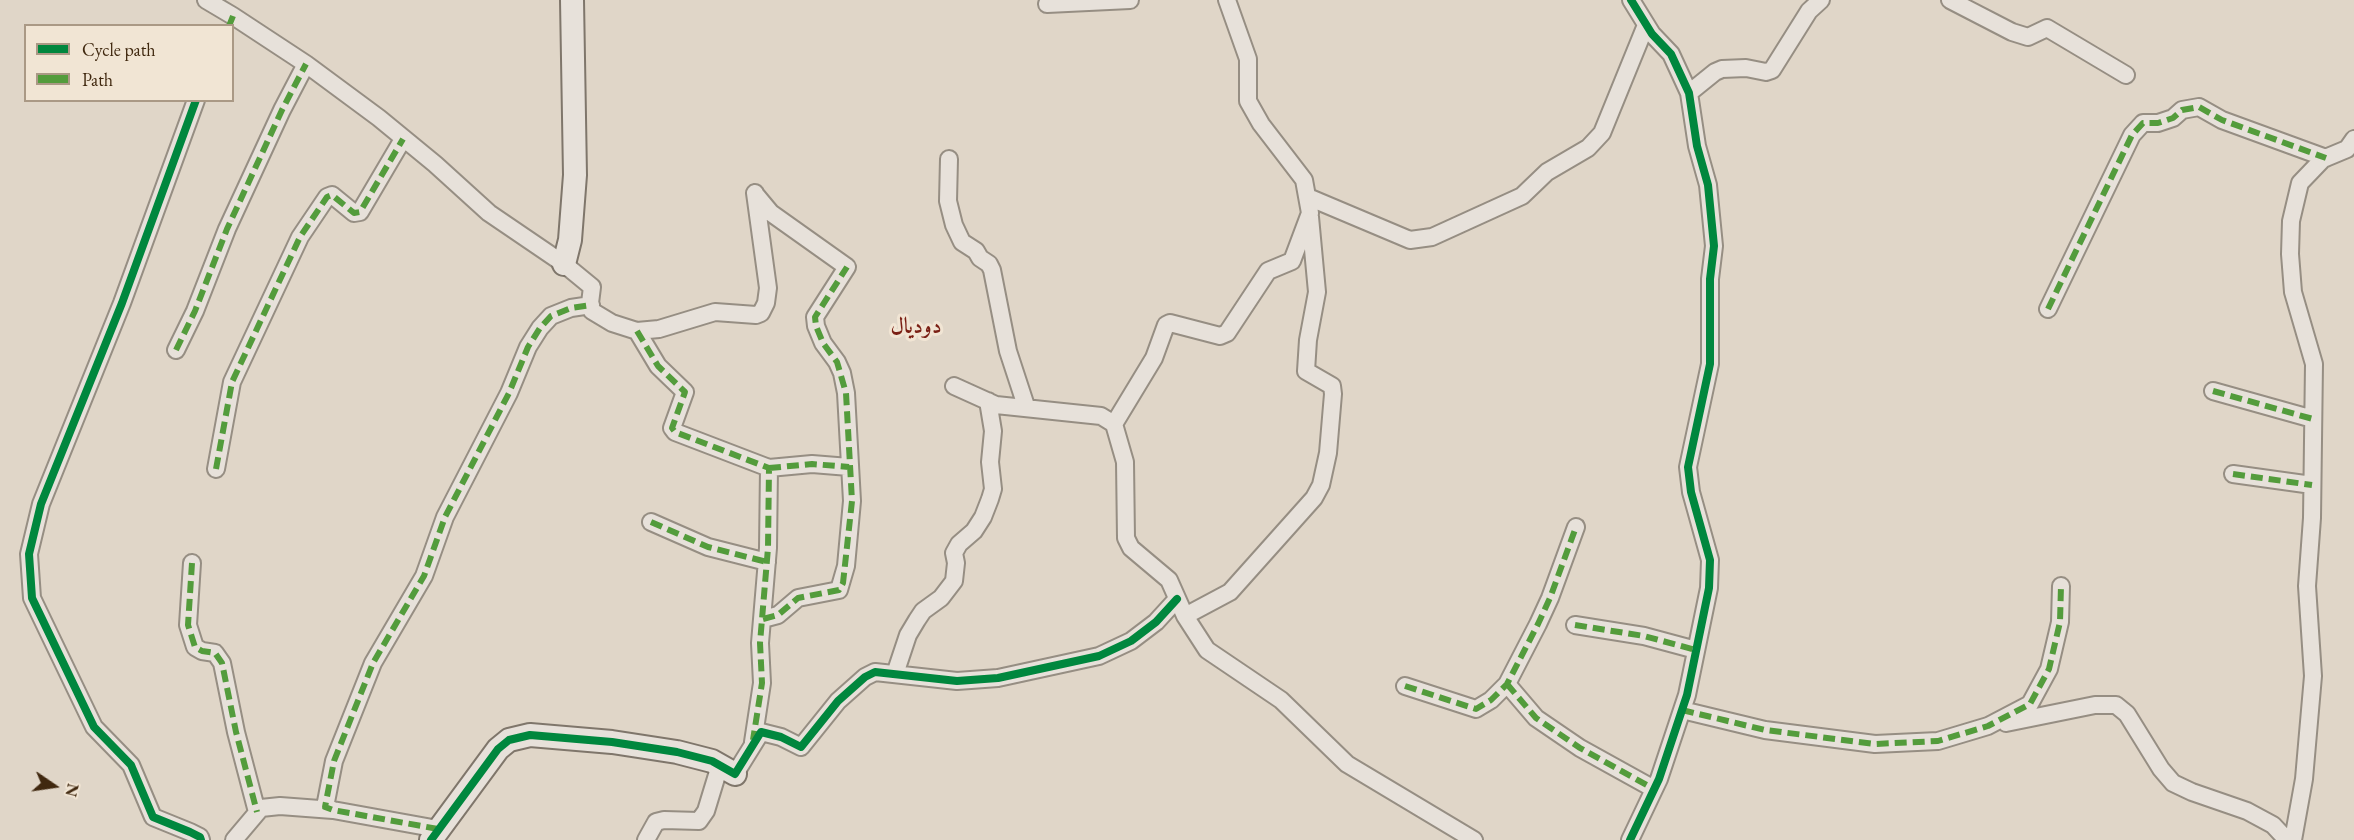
<!DOCTYPE html>
<meta charset="utf-8">
<style>
body{margin:0}
#map{position:relative;width:2354px;height:840px;overflow:hidden;background:#e0d6c8;font-family:"EB Garamond",serif}
canvas{display:block}
.legend{position:absolute;left:24px;top:24px;width:210px;height:78px;box-sizing:border-box;background:#f1e5d4;border:2px solid #aa9985;margin:0;padding:8px 10px;list-style:none;font-size:18px;color:#40280f}
.legend li{display:flex;align-items:center;gap:12px;height:30px}
.legend b{width:30px;border:2px solid #aa9985}
.north{position:absolute;left:24px;top:756px;width:60px;height:60px;-webkit-text-stroke:4px #f1e5d4;paint-order:stroke;rotate:103deg;font-size:16px;font-weight:700;line-height:24px;text-align:center;color:#40280f}
.north::after{content:'';display:block;margin:auto;width:21px;height:27px;background:#40280f;clip-path:polygon(50% 0,100% 100%,50% 72%,0 100%)}
</style>
<div id="map">
<canvas width="2354" height="840"></canvas>
<ul class="legend">
<li><b style="height:8px;background:#00873e"></b>Cycle path</li>
<li><b style="height:8px;background:#539c3c"></b>Path</li>
</ul>
<div class="north">N</div>
</div>
<script>
const g = document.querySelector('canvas').getContext('2d');
g.lineJoin = 'round';
const shape = rows => new Path2D(rows.map(r => 'M' + r).join(''));
function trace(path, color, width, dash) { g.strokeStyle = color; g.lineWidth = width; g.lineCap = dash ? 'butt' : 'round'; g.setLineDash(dash || []); g.stroke(path); }
function label(font, color, halo, rows, align = 'center') {
  g.font = font + ' "EB Garamond",Amiri,serif'; g.lineWidth = 6; g.setLineDash([]); g.textBaseline = 'middle'; g.strokeStyle = halo; g.fillStyle = color; for (const [text, x, y, turn = 0] of rows) {
    g.save(); g.translate(x, y); g.rotate((+turn || 0) * Math.PI / 180); g.textAlign = isNaN(turn) ? turn : align; if (halo) g.strokeText(text, 0, 0); g.fillText(text, 0, 0); g.restore();
  }
}
const street = shape([
 [206,0,233,16,306,64,379,118,435,164,489,213,564,264,592,287,590,303,592,311,612,323,637,331,659,329,715,312,756,315,761,313,766,303,768,288,755,193],
 [1950,0,2012,32,2028,37,2047,28,2126,75],
 [1047,4,1130,0],
 [1689,93,1715,72,1722,69,1746,68,1766,72,1772,70,1809,11,1821,0],
 [196,100,122,303,41,504,29,554,32,598,94,727,131,765,153,817,190,832,200,837,201,840],
 [949,159,948,201,954,225,962,242,976,251,980,258,989,264,992,270,1008,351,1026,406],
 [756,195,771,213,847,267,815,317,816,326,823,343,837,362,842,373,846,393,852,501,846,566,839,590,798,598,778,615,763,619],
 [1308,197,1410,240,1432,237,1522,196,1547,172,1588,148,1602,133,1646,25],
 [2048,309,2132,135,2143,123,2158,123,2173,118,2182,110,2199,107,2222,120,2326,158],
 [637,331,658,366,685,392,672,428,675,432,769,468,768,548,760,643,762,683,753,742],
 [176,350,195,311,227,229,282,110,306,64],
 [954,386,996,405,1101,416,1114,424,1125,462,1126,538,1131,548,1169,580,1185,616,1207,650,1281,700,1347,764,1474,840],
 [2213,391,2313,419],
 [1114,424,1154,358,1166,325,1170,323,1220,336,1227,333,1268,271,1292,261,1310,213,1304,180,1261,124,1248,101,1248,59,1227,0],
 [769,468,812,464,849,467],
 [216,469,232,382,300,237,327,197,332,195,354,213,360,212,403,139],
 [2233,474,2312,485],
 [651,522,708,547,767,562],
 [192,563,188,625,195,647,202,651,215,653,222,663,236,732,257,812],
 [1185,616,1230,592,1314,498,1321,485,1328,453,1333,394,1332,386,1306,371,1308,340,1317,292,1310,217],
 [1575,625,1644,636,1696,650],
 [895,674,908,635,917,620,923,611,941,598,954,581,956,563,954,553,959,544,974,531,983,517,990,499,993,489,990,462,993,431,988,401],
 [1507,684,1536,718,1580,748,1654,789],
 [1405,686,1476,709,1491,700,1507,684,1538,624,1550,598,1576,527],
 [1682,710,1765,730,1875,744,1938,741,1988,726,2030,704,2049,669,2060,622,2061,586],
 [2006,723,2095,705,2116,705,2127,714,2161,769,2173,783,2192,792,2247,811,2273,825,2287,840],
 [735,774,761,732,781,737,801,747,838,701,865,677,875,672,957,681,998,678,1099,656,1131,641,1156,622,1177,599],
 [438,829,333,810,325,807,334,761,373,663,424,576,445,517,509,393,528,347,540,328,551,316,571,308,591,305],
 [234,840,261,808,280,806,333,810],
 [646,840,656,822,664,820,699,821,706,811,720,765],
 [1630,840,1659,779,1687,695,1709,588,1710,560,1691,492,1688,467,1710,364,1710,279,1714,246,1708,185,1697,146,1689,93,1671,54,1652,34,1631,0],
 [2293,840,2304,779,2313,676,2307,586,2312,518,2314,364,2293,292,2290,254,2291,221,2300,183,2323,159,2347,149,2354,139]
]);
const secondary = shape([
 [564,264,570,240,575,175,572,0],
 [431,840,498,749,509,740,530,735,612,742,677,752,712,761,735,774]
]);
const quiet = shape([
 [229,26,233,16],
 [2048,309,2132,135,2143,123,2158,123,2173,118,2182,110,2199,107,2222,120,2326,158],
 [637,331,658,366,685,392,672,428,675,432,769,468,768,548,760,643,762,683,753,740],
 [176,350,195,311,227,229,282,110,306,64],
 [2213,391,2313,419],
 [769,468,812,464,849,467],
 [216,469,232,382,300,237,327,197,332,195,354,213,360,212,403,139],
 [2233,474,2312,485],
 [651,522,708,547,767,562],
 [192,563,188,625,195,647,202,651,215,653,222,663,236,732,257,812],
 [763,619,778,615,798,598,839,590,843,583,852,501,846,393,837,362,823,343,816,326,815,317,847,267],
 [1575,625,1644,636,1696,650],
 [1507,684,1536,718,1580,748,1654,789],
 [1405,686,1476,709,1491,700,1507,684,1538,624,1550,598,1576,527],
 [1682,710,1765,730,1875,744,1938,741,1988,726,2030,704,2049,669,2060,622,2061,586],
 [438,829,333,810,325,807,334,761,373,663,424,576,445,517,509,393,528,347,540,328,551,316,571,308,591,305]
]);
const cycleway = shape([
 [196,100,122,303,41,504,29,554,32,598,94,727,131,765,153,817,190,832,200,837,201,840],
 [431,840,498,749,509,740,530,735,612,742,677,752,712,761,735,774,761,732,781,737,801,747,838,701,865,677,875,672,957,681,998,678,1099,656,1131,641,1156,622,1177,599],
 [1630,840,1659,779,1687,695,1709,588,1710,560,1691,492,1688,467,1710,364,1710,279,1714,246,1708,185,1697,146,1689,93,1671,54,1652,34,1631,0]
]);
const quarterNames = [
 ["دودیال",916,327]
];
trace(street, '#968e83', 20);
trace(secondary, '#7f766b', 26);
trace(street, '#e7e1da', 16);
trace(secondary, '#e7e1da', 22);
trace(quiet, '#539c3c', 6, [12, 6]);
trace(cycleway, '#00873e', 8);
label('bold 22px', '#7a1f14', '#f1e5d4', quarterNames);
</script>
